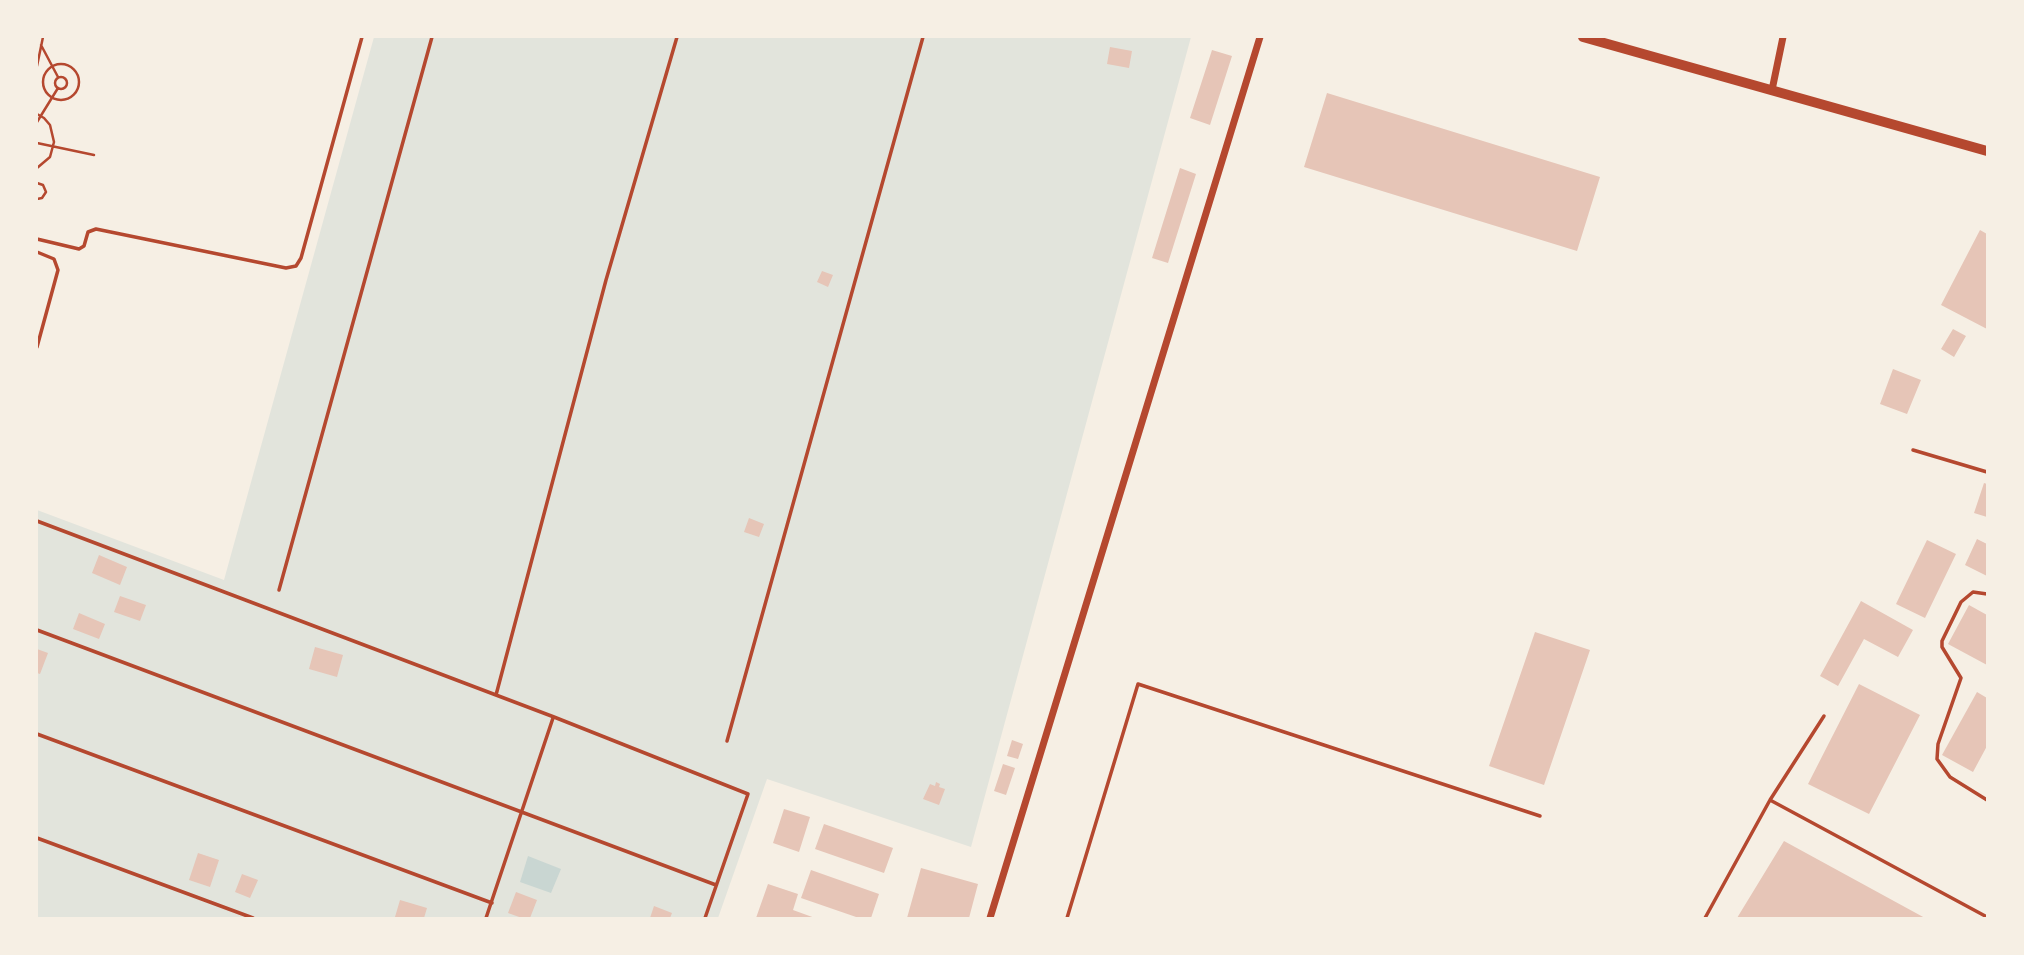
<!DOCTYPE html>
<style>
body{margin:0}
#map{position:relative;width:2024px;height:955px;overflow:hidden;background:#f6efe4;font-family:Raleway,sans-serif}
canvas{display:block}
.frame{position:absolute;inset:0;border:38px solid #f6efe4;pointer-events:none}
</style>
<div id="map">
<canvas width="2024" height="955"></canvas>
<div class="frame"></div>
</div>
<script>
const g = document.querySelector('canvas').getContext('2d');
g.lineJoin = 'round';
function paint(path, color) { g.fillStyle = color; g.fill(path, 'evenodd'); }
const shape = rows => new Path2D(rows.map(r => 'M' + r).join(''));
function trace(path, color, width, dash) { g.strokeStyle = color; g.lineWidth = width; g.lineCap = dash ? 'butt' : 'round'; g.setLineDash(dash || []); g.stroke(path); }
const green = shape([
 [374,37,1191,37,971,847,767,779,718,918,37,918,37,510,224,580]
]);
const water = shape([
 [528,856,561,869,551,893,520,882]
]);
const building = shape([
 [1110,47,1132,51,1129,68,1107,64],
 [1212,50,1232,56,1210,125,1190,118],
 [1327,93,1600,177,1577,251,1304,167],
 [1180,168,1196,174,1168,263,1152,258],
 [1980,230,1987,234,1987,329,1941,305],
 [822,271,833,275,828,287,817,282],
 [1953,329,1966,336,1954,357,1941,349],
 [1893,369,1921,380,1907,414,1880,404],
 [1984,483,1987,484,1987,517,1974,513],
 [749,518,764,524,759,537,744,532],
 [1977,539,1987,544,1987,576,1965,565],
 [1927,540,1956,554,1925,618,1896,604],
 [99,555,127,567,120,585,92,573],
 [120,596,146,605,140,621,114,612],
 [1861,601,1913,630,1898,657,1864,639,1838,686,1820,676],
 [1969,605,1987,615,1987,665,1948,644],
 [79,613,105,624,99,639,73,629],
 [1535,632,1590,650,1544,785,1489,766],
 [315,647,343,655,337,677,309,669],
 [37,649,48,653,40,674,37,673],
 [1859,684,1920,715,1869,814,1808,784],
 [1977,692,1987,698,1987,746,1973,772,1942,755],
 [1012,740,1023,744,1018,759,1007,756],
 [1003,764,1015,768,1006,795,994,791],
 [936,782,940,784,939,787,945,789,939,805,923,799,930,784,935,786],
 [784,809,810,817,799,852,773,843],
 [824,824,893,848,884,873,815,849],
 [1784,841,1925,918,1737,918],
 [198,853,219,860,210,887,189,880],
 [921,868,978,884,969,918,907,918],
 [811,870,879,894,871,918,859,918,801,898],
 [242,874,258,880,250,898,235,892],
 [768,884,798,894,793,910,815,918,756,918],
 [516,892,537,900,530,918,522,918,508,913],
 [400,900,427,908,424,918,395,917],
 [654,906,672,913,670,918,650,918]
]);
const path = shape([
 [41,45,58,77],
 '43 82a18 18 0 1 1 36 0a18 18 0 1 1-36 0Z',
 [37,66,43,37],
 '55 83a6 6 0 1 1 12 0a6 6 0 1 1-12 0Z',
 [37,114,44,118,50,125,54,142,50,157,37,168],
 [37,122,58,88],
 [37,143,94,155],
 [37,183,43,185,46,192,42,198,37,199]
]);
const service = shape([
 [37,239,79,249,84,246,88,232,96,229,286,268,296,266,301,258,362,37],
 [37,252,54,259,58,270,37,347],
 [1913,450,1987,472],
 [37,521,554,717,748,794,705,918],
 [279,590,432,37],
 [1987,594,1973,592,1961,602,1942,641,1942,647,1961,678,1938,744,1937,759,1950,777,1987,800],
 [37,630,716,885],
 [496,695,606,280,677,37],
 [37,734,492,903],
 [727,741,923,37],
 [1770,800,1987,917],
 [37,838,253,918],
 [486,918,553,718],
 [1067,918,1138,684,1540,816],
 [1705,918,1770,800,1824,716]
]);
const minor = shape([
 [1772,90,1783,37],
 [990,918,1260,37]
]);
const secondary = shape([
 [1583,37,1987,151]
]);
paint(green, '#e2e4dc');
paint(water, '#c9d6d2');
paint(building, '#e6c5b7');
trace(path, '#b5482f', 2.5);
trace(service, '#b5482f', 3.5);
trace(minor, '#b5482f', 7);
trace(secondary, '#b5482f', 10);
</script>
